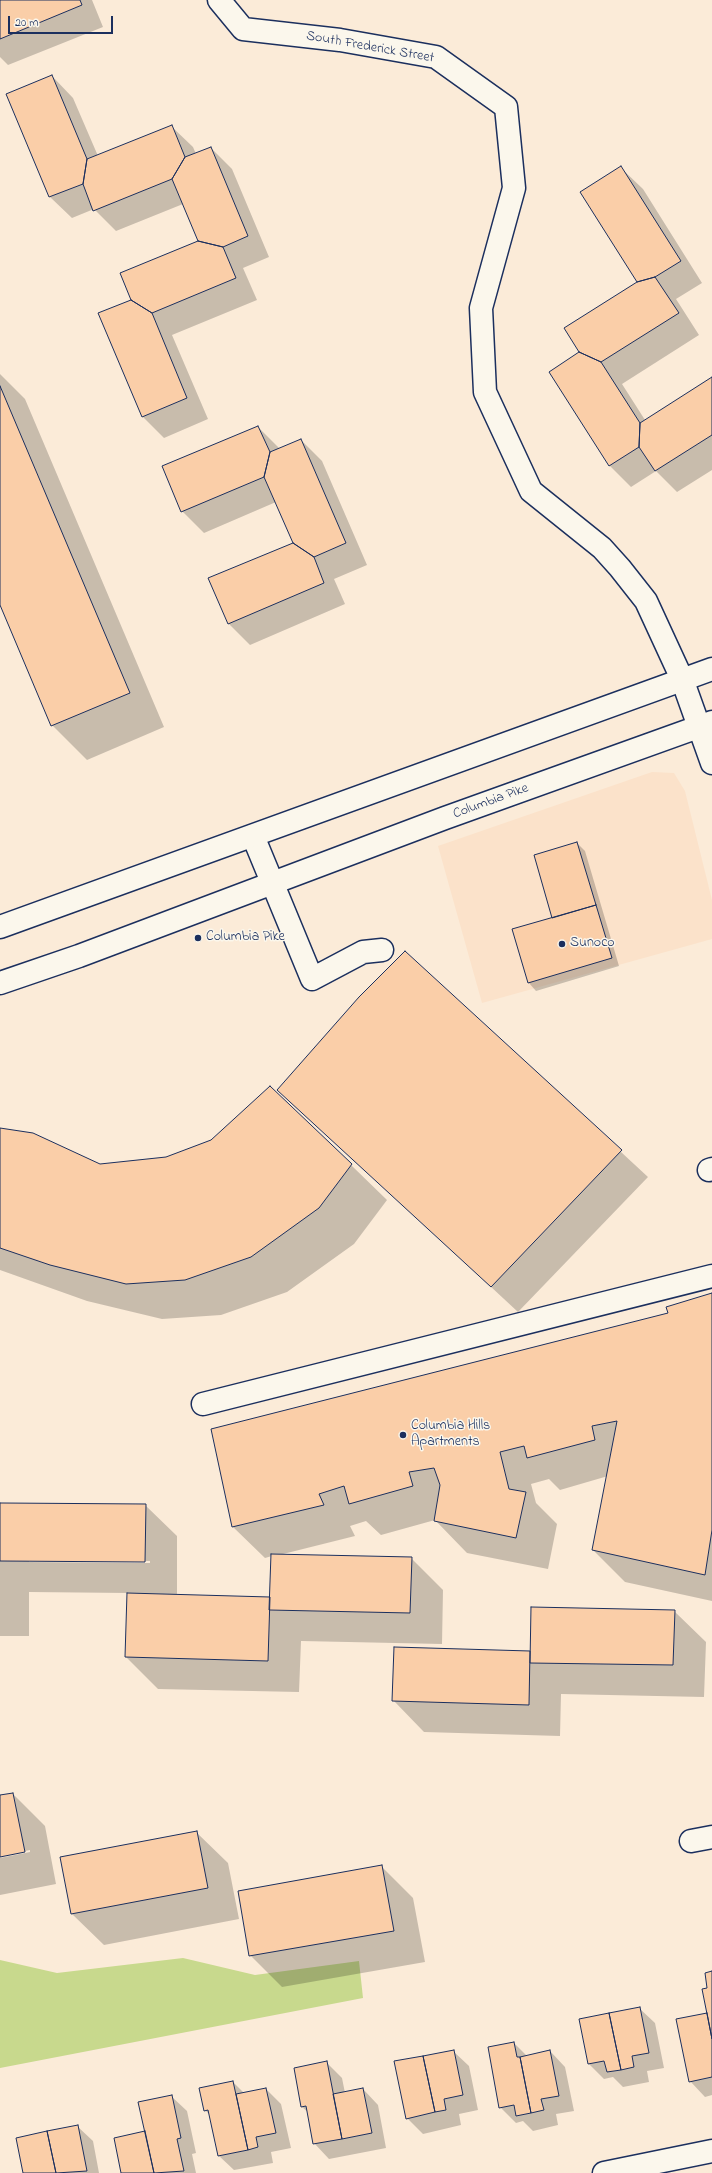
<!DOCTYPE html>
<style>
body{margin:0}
#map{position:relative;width:712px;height:2173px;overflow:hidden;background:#fbebd8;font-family:"Indie Flower",sans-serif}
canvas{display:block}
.scale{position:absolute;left:8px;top:16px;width:105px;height:18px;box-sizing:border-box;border:2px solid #1b2f5e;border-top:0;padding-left:5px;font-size:12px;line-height:14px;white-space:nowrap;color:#1b2f5e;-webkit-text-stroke:3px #fbf7ec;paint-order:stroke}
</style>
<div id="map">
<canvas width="712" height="2173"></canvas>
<div class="scale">20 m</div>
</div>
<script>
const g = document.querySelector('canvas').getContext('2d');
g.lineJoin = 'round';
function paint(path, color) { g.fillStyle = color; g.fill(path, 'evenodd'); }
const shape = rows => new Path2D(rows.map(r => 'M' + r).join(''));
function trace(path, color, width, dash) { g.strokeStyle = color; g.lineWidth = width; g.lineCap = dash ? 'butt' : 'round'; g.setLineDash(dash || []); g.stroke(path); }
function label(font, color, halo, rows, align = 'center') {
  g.font = font + ' "Indie Flower",sans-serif'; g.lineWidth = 3; g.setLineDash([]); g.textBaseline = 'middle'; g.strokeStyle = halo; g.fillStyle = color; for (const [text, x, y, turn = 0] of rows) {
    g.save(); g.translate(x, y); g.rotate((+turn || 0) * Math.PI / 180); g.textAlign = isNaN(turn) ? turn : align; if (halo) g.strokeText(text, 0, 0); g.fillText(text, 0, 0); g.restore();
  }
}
const built = shape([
 [652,772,674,773,685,791,712,900,712,939,482,1003,438,846]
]);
const green = shape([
 [183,1958,255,1975,359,1961,363,1998,0,2068,0,1960,57,1973]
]);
const shadow = shape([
 [0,0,92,0,103,27,8,65,0,57],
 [52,76,73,98,98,156,171,126,193,147,196,154,211,148,232,169,269,257,243,268,257,300,172,335,208,419,164,438,142,416,132,300,199,241,183,204,116,231,94,209,72,218,50,197,7,95],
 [621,168,643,189,702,283,676,299,699,335,622,384,645,420,712,378,712,470,677,492,656,471,631,487,609,465,581,353,639,282],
 [0,374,25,399,164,727,87,760,52,725,0,602],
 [258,427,280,449,301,440,322,461,367,565,334,579,345,604,250,645,228,623,294,543,276,502,204,533,182,511],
 [577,843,585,851,619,966,536,991,529,983,553,918],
 [405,952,648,1177,518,1312,279,1090],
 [0,1129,100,1165,351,1165,387,1200,354,1244,287,1292,221,1315,162,1319,87,1301,0,1270],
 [712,1294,712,1601,625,1582,593,1550,608,1476,560,1490,549,1479,531,1484,536,1503,557,1524,548,1569,467,1553,435,1520,381,1535,366,1521,350,1526,355,1536,279,1555,411,1558,443,1590,442,1644,301,1641,299,1692,158,1689,126,1657,128,1593,29,1592,29,1636,0,1636,0,1504,145,1505,177,1536,177,1595,271,1598,272,1556,265,1558,233,1527],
 [29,1560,150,1561,150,1563,29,1562],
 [674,1611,706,1642,704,1697,561,1694,560,1736,424,1732,393,1700,394,1648,531,1652],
 [13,1794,45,1826,56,1884,0,1895,0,1858,30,1852,30,1850,0,1856,0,1796],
 [196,1832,228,1863,239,1919,104,1945,72,1914],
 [382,1867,413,1898,425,1962,282,1987,250,1955],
 [712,1973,712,2095,705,2097,690,2081,708,2013,708,1988],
 [639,2008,655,2023,664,2068,647,2071,649,2082,623,2087,613,2077,604,2079,589,2064],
 [514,2043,527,2056,550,2051,565,2067,574,2111,556,2114,558,2125,533,2131,523,2121,516,2123,500,2107],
 [453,2051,469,2066,478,2110,459,2114,461,2125,423,2134,407,2118],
 [326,2062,342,2078,345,2093,363,2089,378,2105,386,2148,329,2159,314,2143,309,2113,302,2107,295,2069],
 [233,2082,244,2093,266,2089,281,2104,291,2148,271,2152,273,2163,234,2170,218,2155,211,2116,205,2110],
 [171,2096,187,2111,196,2153,192,2154,196,2173,122,2173,146,2132],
 [77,2126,93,2141,99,2173,24,2173]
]);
const building = shape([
 [0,0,80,0,82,5,0,39,0,0],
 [52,75,87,159,83,184,49,197,6,94,52,75],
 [172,125,185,157,172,179,93,211,83,184,87,159,172,125],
 [211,147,248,236,223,247,198,241,172,179,185,157,211,147],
 [621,166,681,261,655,277,637,282,580,192,621,166],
 [198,241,223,247,236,278,152,313,131,300,120,273,198,241],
 [655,277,679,313,601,362,579,352,564,328,637,282,655,277],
 [131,300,152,313,187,398,142,417,98,313,131,300],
 [579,352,601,362,640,423,639,447,609,466,549,372,579,352],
 [712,377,712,435,655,471,639,447,640,423,712,377],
 [0,386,130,693,51,726,0,605,0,386],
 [258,426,270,452,264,477,181,512,162,466,258,426],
 [301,439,346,543,314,557,293,543,264,477,270,452,301,439],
 [293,543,314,557,324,583,228,624,208,578,293,543],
 [577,842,596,905,552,918,534,855,577,842],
 [596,905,612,958,528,983,512,929,596,905],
 [405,951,622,1150,491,1287,277,1090,359,997,405,951],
 [270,1086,352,1164,319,1208,251,1257,185,1280,126,1284,50,1265,0,1248,0,1128,33,1133,100,1164,166,1157,211,1140,270,1086],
 [712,1293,712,1530,705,1575,592,1550,617,1421,592,1426,595,1440,527,1458,524,1446,500,1452,509,1489,526,1492,516,1538,434,1521,440,1485,434,1468,409,1472,413,1486,349,1504,344,1486,319,1494,324,1505,232,1527,211,1429,668,1313,666,1307,712,1293],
 [0,1503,146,1504,145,1562,0,1561,0,1503],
 [271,1554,412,1557,410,1613,269,1610,271,1554],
 [127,1593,270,1597,268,1661,125,1657,127,1593],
 [531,1607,675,1610,673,1665,530,1663,531,1607],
 [394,1647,530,1651,529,1705,392,1701,394,1647],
 [13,1793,25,1852,0,1857,0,1795,13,1793],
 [197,1831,208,1888,71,1914,60,1857,197,1831],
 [382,1865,394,1931,249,1956,238,1891,382,1865],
 [712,1971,712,2039,702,1989,707,1988,705,1973,712,1971],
 [640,2007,649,2053,632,2056,634,2067,621,2070,609,2013,640,2007],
 [609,2013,621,2070,607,2072,604,2061,588,2064,579,2019,609,2013],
 [707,2013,712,2039,712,2077,689,2082,676,2019,707,2013],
 [514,2042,517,2057,520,2057,531,2113,516,2116,514,2105,499,2108,488,2047,514,2042],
 [454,2050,463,2095,444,2099,446,2110,435,2112,423,2056,454,2050],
 [550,2050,559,2096,541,2099,544,2110,531,2113,520,2057,550,2050],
 [423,2056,435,2112,406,2119,394,2061,423,2056],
 [327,2061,342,2139,313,2144,306,2106,301,2107,294,2068,327,2061],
 [233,2081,248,2150,218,2156,208,2110,204,2111,199,2088,233,2081],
 [266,2088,276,2133,256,2137,258,2147,248,2150,236,2094,266,2088],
 [363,2088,372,2133,342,2139,333,2094,363,2088],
 [172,2095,181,2138,177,2139,184,2171,154,2173,138,2102,172,2095],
 [78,2125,87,2171,56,2173,47,2131,78,2125],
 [47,2131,56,2173,23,2173,16,2138,47,2131],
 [145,2131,154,2173,121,2173,114,2138,145,2131]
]);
const minor = shape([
 [219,0,243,29,340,40,436,57,506,107,514,188,481,308,485,392,531,491,602,548,620,568,646,601,682,679,712,763],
 [253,836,312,979,363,952,382,950],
 [709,1170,712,1169],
 [203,1404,712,1276],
 [691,1841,712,1837],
 [604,2173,712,2151]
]);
const major = shape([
 [0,927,712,669],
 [0,983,79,956,445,818,712,722]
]);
const markers = [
 [198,938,4,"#1b2f5e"],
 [562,944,4,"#1b2f5e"],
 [403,1435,4,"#1b2f5e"]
];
const streetNames = [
 ["South Frederick Street",370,48,10],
 ["Columbia Pike",491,802,-20]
];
const poiNames = [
 ["Columbia Pike",206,938],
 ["Sunoco",570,944],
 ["Columbia Hills",411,1427],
 ["Apartments",411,1443]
];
paint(built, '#fbe2ca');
paint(green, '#c8d98d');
paint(shadow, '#0003');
paint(building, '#facea8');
trace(building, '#1b2f5e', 1);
trace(minor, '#1b2f5e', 25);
trace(major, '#1b2f5e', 25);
trace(minor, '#fbf7ec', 22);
trace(major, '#fbf7ec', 22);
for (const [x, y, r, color] of markers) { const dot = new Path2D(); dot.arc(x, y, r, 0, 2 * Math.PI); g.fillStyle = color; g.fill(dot); trace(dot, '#fbf7ec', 1.5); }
label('14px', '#1b2f5e', '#fbf7ec', streetNames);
label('14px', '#1b2f5e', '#fbf7ec', poiNames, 'left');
</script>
